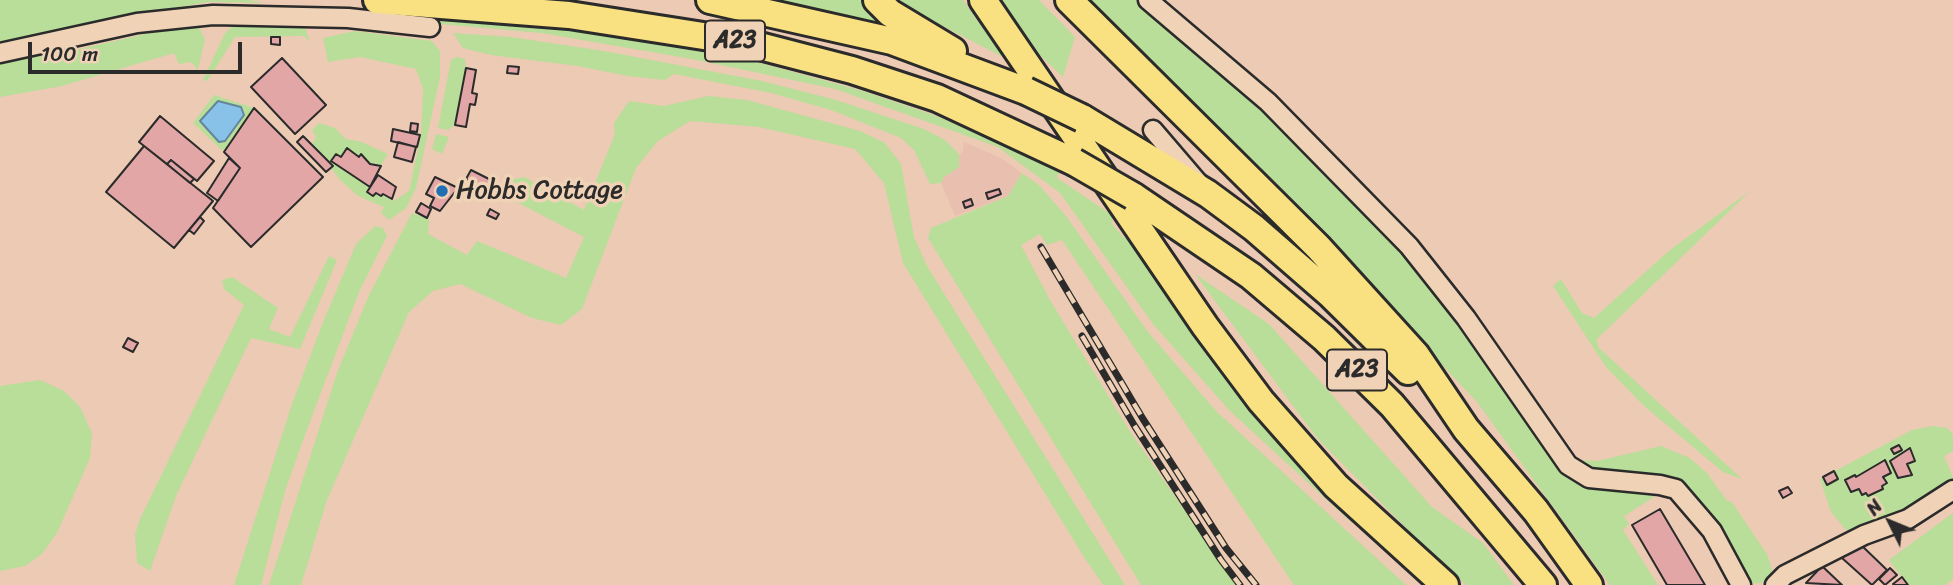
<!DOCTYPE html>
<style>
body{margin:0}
#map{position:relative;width:1953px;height:585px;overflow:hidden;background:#edcab3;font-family:Sriracha,sans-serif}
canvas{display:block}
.north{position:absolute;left:1855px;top:487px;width:70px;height:70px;-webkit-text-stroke:5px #f0d3b6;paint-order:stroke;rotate:313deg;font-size:19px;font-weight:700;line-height:28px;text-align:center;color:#2b2b2b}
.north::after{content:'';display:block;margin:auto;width:24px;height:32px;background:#2b2b2b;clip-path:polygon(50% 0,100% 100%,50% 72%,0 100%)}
.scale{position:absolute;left:28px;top:42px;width:214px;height:32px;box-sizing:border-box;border:4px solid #2b2b2b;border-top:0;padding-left:9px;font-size:21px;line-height:24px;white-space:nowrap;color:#2b2b2b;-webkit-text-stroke:5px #f0d3b6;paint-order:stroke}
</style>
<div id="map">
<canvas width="1953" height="585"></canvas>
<div class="north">N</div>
<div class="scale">100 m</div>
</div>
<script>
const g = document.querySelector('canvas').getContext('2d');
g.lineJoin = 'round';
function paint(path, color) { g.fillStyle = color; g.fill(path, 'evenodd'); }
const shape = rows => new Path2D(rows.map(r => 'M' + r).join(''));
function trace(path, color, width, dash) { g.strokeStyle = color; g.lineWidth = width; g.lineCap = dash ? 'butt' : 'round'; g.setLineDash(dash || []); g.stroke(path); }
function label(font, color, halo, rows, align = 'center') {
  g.font = font + ' Sriracha,sans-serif'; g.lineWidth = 7; g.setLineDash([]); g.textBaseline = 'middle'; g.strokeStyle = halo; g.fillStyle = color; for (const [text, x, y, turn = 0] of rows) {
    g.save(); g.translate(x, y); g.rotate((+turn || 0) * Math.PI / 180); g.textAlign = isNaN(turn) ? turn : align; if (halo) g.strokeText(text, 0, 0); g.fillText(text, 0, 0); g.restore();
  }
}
const built = shape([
 [964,142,1001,158,1022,173,1008,196,955,216,941,183,944,177,959,167,958,156,963,151]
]);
const green = shape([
 [0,0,249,0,264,3,208,2,0,43],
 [769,0,864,0,885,22,880,27],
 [892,0,963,0,1003,57],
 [1001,0,1039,0,1075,37,1063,77,1024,40],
 [1085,0,1140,0,1172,25,1318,159,1448,300,1559,468,1589,488,1638,487,1659,494,1624,516,1629,524,1623,530,1658,585,1610,585,1477,402,1243,154],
 [418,16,599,33,753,61,863,91,934,115,1016,150,1059,172,1057,178,1112,215,1112,224,1124,238,1133,240,1168,300,1236,394,1274,439,1355,520,1352,523,1230,411,1153,324,1060,193,998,147,835,89,692,59,541,33,428,23],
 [239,21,299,24,305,28,310,42,304,36,235,37,207,81,203,80,225,33],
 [189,24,200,29,205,40,196,77,196,67,191,62,179,64,174,53,62,86,0,97,0,62,66,52],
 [355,31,432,41,440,51,440,77,416,188,406,208,389,220,381,213,384,207,358,196,340,180,331,168,332,166,312,145,316,137,312,130,319,123,335,128,346,139,362,142,388,154,381,166,370,164,362,154,359,157,348,148,341,157,336,154,331,160,370,187,367,192,373,196,376,193,381,196,383,194,394,201,409,191,421,135,423,89,416,69,360,57,328,62,323,38],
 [453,33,511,37,604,51,762,81,836,100,924,129,945,140,959,154,959,167,944,177,941,183,930,184,914,150,901,138,831,110,771,93,674,74,665,80,627,76,578,66,491,55,463,48],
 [456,57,465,59,466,68,455,125,448,130,438,128,451,60],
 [214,95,254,108,224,152,193,123],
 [708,96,747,100,860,131,885,143,901,164,914,237,927,266,1125,585,1103,585,1084,557,903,263,884,183,855,149,759,127,690,121,658,141,636,168,582,309,561,325,532,318,460,284,433,291,409,312,327,500,301,585,269,585,337,373,369,295,412,213,429,219,428,234,467,255,477,241,566,278,584,237,505,196,506,187,514,179,524,177,584,210,615,134,614,123,629,101,664,106],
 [436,134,449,137,442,154,432,149],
 [1022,173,1039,185,1066,216,1148,332,1216,411,1406,585,1294,585,1062,240,1047,245,1040,234,1021,245,1050,300,1129,430,1236,585,1141,585,928,238,931,228,1008,196],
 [1750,191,1597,339,1598,347,1742,479,1723,472,1644,406,1606,367,1553,286,1561,279,1582,313,1594,318,1670,250],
 [375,226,383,228,387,236,359,292,306,432,285,491,261,585,234,585,292,404,322,325,356,244],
 [329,256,337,260,300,349,251,338,176,496,150,571,137,563,135,535,140,519,244,305,224,289,222,280,232,277,278,308,269,329,290,337],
 [1195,274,1269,324,1432,507,1483,543,1514,585,1466,585,1425,547,1317,438],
 [40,380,64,391,80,407,92,433,90,458,57,533,42,554,25,566,0,571,0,386],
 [1933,426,1947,428,1953,434,1953,451,1944,456,1953,478,1925,502,1850,535,1831,512,1820,479,1912,430],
 [1661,446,1690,458,1707,473,1728,502,1731,501,1767,554,1773,573,1768,582,1749,584,1692,496,1596,472,1581,464,1583,460,1597,461],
 [1953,513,1953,579,1945,585,1908,585,1889,560]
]);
const water = shape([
 [218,101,241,107,244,115,225,141,219,142,200,121,218,101]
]);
const building = shape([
 [271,37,280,37,280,45,271,44,271,37],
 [282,58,326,105,295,134,251,87,282,58],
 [508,66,519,67,518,74,507,73,508,66],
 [466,68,476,70,472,93,477,94,475,105,470,104,466,127,455,125,466,68],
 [254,108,323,177,251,247,213,208,240,168,224,152,254,108],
 [160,116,214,161,197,181,171,160,167,164,139,142,160,116],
 [411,123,418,124,417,132,410,131,411,123],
 [393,129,420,135,417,147,391,141,393,129],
 [303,136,333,166,326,172,297,142,303,136],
 [398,142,416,147,412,162,394,157,398,142],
 [144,146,213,201,174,248,106,192,144,146],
 [347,148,359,157,361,154,370,164,381,166,370,187,331,161,336,154,341,157,347,148],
 [229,158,240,168,218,201,207,193,229,158],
 [171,160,194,179,190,183,167,164,171,160],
 [471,170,497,183,492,193,466,179,471,170],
 [378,175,396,187,392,199,383,194,381,196,376,193,373,196,367,192,378,175],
 [435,177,458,188,440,211,430,206,434,198,426,194,435,177],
 [999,189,1001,194,988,199,986,193,999,189],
 [971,199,973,205,965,208,963,202,971,199],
 [421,203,431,209,427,218,416,212,421,203],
 [490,209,499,214,496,219,487,215,490,209],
 [200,217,204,221,194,234,189,230,200,217],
 [128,338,138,343,133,352,123,347,128,338],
 [1899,445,1902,450,1894,454,1891,449,1899,445],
 [1910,448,1915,461,1907,464,1912,475,1898,478,1890,461,1910,448],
 [1885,460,1891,473,1883,477,1887,483,1882,486,1883,489,1868,496,1866,493,1862,495,1859,489,1851,492,1845,480,1855,475,1856,477,1885,460],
 [1834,471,1838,479,1827,485,1823,477,1834,471],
 [1788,487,1792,493,1783,498,1779,491,1788,487],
 [1660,509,1705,585,1667,585,1632,525,1660,509],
 [1858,542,1887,570,1872,585,1842,558,1858,542],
 [1822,566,1842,585,1806,583,1822,566],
 [1890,568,1897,575,1885,585,1879,579,1890,568],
 [1902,577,1908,585,1894,585,1893,584,1902,577]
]);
const minor = shape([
 [1148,0,1268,102,1409,246,1466,318,1568,465,1589,478,1660,485,1676,489,1712,531,1741,585],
 [0,53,137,23,213,15,348,18,430,27],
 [1153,130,1201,186],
 [1775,585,1785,575,1864,535,1908,519,1953,490]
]);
const highway = shape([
 [377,0,569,15,748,43,852,70,937,98,1074,162],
 [710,0,892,41,1026,91],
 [877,0,890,13,953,51],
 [983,0,1205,326,1261,401,1336,486,1445,585],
 [1069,0,1318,247,1416,355,1466,429,1536,511,1589,585],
 [1082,118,1208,194,1254,228,1331,295,1408,371],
 [1133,196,1251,276,1324,338,1392,405,1543,585]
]);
const rail = shape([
 [1041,247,1143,419,1226,548,1256,585],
 [1082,336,1134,425,1221,560,1240,585]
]);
const highwayBridge = shape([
 [1026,91,1082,118],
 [1074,162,1133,196]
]);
const markers = [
 [442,191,7,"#1f6fb2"]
];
const shields = [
 [735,41,60],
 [1357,370,60]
];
const shieldNames = [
 ["A23",735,41],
 ["A23",1357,370]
];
const poiNames = [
 ["Hobbs Cottage",456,191]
];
paint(built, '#e9bfaf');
paint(green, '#b8de99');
paint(water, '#89c2e8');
trace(water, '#63869c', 2);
paint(building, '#e1a6a5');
trace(building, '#2b2b2b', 2);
trace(minor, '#2b2b2b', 23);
trace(highway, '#2b2b2b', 32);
trace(minor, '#f0d3b6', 18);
trace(highway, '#f9e181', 26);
trace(rail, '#2b2b2b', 7);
trace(rail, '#f0d3b6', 4.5, [13]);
trace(highwayBridge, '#2b2b2b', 32, []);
trace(highwayBridge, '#f9e181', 26);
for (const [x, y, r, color] of markers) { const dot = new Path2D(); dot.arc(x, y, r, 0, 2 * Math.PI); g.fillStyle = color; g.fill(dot); trace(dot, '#f0d3b6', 2.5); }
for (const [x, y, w] of shields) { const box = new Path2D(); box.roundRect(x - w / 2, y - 20.5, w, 41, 5); g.fillStyle = '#f0d3b6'; g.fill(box); trace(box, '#2b2b2b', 2); }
label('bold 24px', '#2b2b2b', null, shieldNames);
label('26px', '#2b2b2b', '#f0d3b6', poiNames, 'left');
</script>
